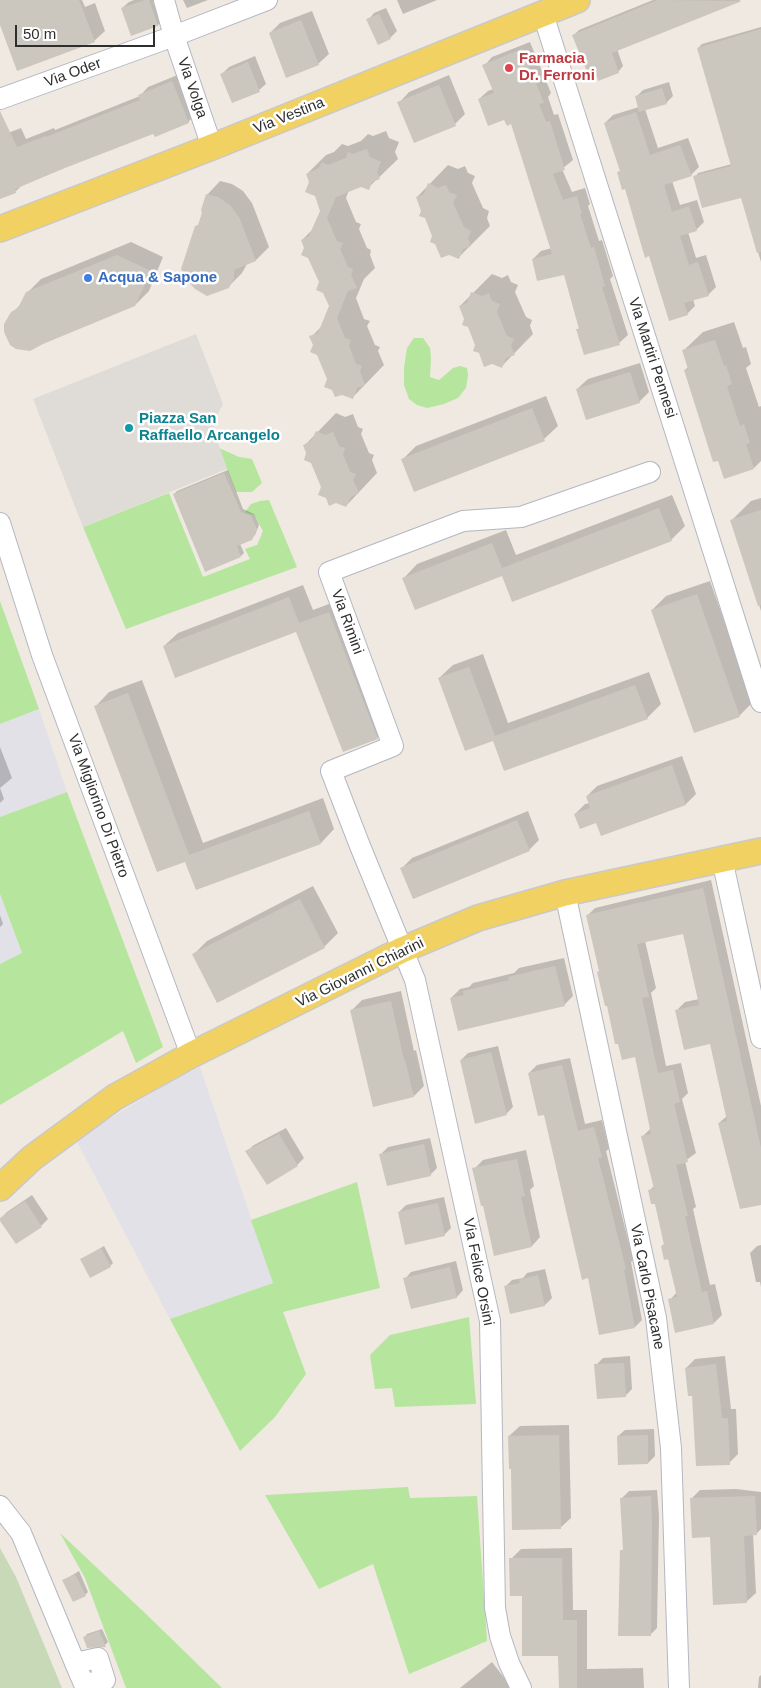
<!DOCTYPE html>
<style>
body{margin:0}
#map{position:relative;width:761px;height:1688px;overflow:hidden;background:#efe9e1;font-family:Helvetica,sans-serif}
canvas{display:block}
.scale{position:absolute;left:15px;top:25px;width:140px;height:22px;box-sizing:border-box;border:2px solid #2e2e2e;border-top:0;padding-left:6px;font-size:15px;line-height:18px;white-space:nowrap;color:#2e2e2e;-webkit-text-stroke:4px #fff;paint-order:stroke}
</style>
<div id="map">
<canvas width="761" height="1688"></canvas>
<div class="scale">50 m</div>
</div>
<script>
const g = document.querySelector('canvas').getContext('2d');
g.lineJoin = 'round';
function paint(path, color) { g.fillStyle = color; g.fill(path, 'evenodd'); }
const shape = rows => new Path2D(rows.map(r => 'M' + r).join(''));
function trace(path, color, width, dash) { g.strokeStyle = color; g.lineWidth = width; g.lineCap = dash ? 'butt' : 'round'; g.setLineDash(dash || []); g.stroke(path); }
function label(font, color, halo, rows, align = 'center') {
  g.font = font + ' Helvetica,sans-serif'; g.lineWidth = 5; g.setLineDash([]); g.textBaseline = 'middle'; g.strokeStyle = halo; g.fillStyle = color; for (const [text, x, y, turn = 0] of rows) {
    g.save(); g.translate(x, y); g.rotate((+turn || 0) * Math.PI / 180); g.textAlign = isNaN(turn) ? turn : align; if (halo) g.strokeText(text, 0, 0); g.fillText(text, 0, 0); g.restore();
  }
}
const industrial = shape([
 [39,709,67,792,0,817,0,724],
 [0,894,22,954,0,964],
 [200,1067,273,1283,170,1319,77,1142,75,1140,168,1083]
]);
const green = shape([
 [414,338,423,338,430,348,431,357,430,377,439,380,453,368,460,366,467,368,468,375,466,388,458,398,444,404,427,408,417,405,409,399,404,385,404,368,407,348],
 [219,448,239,457,252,459,262,483,252,492,236,492],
 [169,493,203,577,250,559,245,549,257,545,263,531,254,515,245,512,251,504,260,501,269,500,297,567,126,629,83,527],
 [0,601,39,709,0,724],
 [67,792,163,1047,136,1063,123,1031,0,1105,0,964,22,953,0,894,0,817],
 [357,1182,380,1288,283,1312,306,1374,275,1417,240,1451,170,1319,273,1283,251,1220],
 [469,1317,476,1404,395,1407,392,1388,375,1389,370,1355,390,1335],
 [408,1487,410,1498,477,1496,487,1641,409,1674,373,1564,319,1589,265,1495],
 [60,1533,146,1614,222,1688,126,1688,85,1578]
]);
const cemetery = shape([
 [0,1548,16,1577,62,1688,0,1688]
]);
const plaza = shape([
 [196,334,223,404,214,421,215,434,227,469,83,527,33,399]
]);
const shadow = shape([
 [0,0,82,0,85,7,95,3,105,31,94,41,0,21],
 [134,0,158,0,165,18,158,25,131,34,122,8,129,2],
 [183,0,208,0,187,8],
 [397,0,437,0,403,14],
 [653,0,741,0,617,49,623,66,618,72,595,70,574,35,579,30],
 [386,8,397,31,390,38,368,20,374,13],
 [312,11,329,54,318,64,270,33,280,23],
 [761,27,761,262,742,197,695,177,698,173,732,164,698,48,702,44],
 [530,42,551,93,548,97,554,115,558,114,573,160,562,169,572,192,585,188,590,204,588,206,599,241,602,240,613,276,610,279,628,335,619,343,577,330,580,327,565,273,533,259,541,251,552,248,512,122,479,99,488,91,493,89,484,66,492,57],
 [255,56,266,84,259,90,222,74,229,67],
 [180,74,196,114,188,122,154,132,23,184,16,191,0,198,0,136,21,128,26,139,54,128,55,130,140,96,148,87],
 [449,75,465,114,455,124,399,103,409,92],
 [669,82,673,96,666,103,645,109,658,148,688,138,699,167,691,175,672,181,680,205,697,200,704,222,696,230,688,232,696,258,706,255,716,287,708,295,693,299,695,306,687,314,650,255,626,187,618,173,621,170,605,123,613,115,639,107,636,97,643,90],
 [386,131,389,138,399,142,395,152,398,159,368,188,361,185,349,190,346,198,356,222,361,224,359,229,367,248,371,250,370,255,375,268,364,279,356,298,364,319,370,321,367,326,375,345,380,347,378,351,384,365,352,398,329,379,311,337,323,325,330,306,302,240,314,228,322,211,307,174,326,155,334,152,342,144,348,146,361,141,368,134,373,136],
 [448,165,458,169,465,166,468,173,475,176,472,183,483,208,489,211,487,218,490,226,458,258,433,236,417,197],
 [220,181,232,184,243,191,252,203,269,247,256,260,247,264,242,273,228,287,199,224,207,195],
 [131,242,163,257,149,291,135,305,12,313,22,303,27,293,41,279],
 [492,274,502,278,508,275,511,282,518,285,515,292,526,317,532,320,530,326,533,334,502,366,476,345,460,306],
 [734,322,743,348,746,347,751,364,746,368,759,407,761,406,761,461,754,468,685,370,688,367,683,351,703,332],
 [640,363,649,392,639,402,577,389,588,379],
 [546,396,558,426,544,439,402,460,416,446],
 [336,413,345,417,353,414,358,427,363,429,361,434,369,453,374,455,372,460,377,473,346,506,322,487,305,445],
 [228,470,243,509,254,514,259,525,255,535,251,539,240,544,244,553,241,556,174,494,177,491],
 [672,495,685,526,671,540,502,575,404,578,417,564,506,530,516,555],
 [761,498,761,611,732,520,751,501],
 [710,581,753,702,739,716,652,610,666,596],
 [303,585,313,610,342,599,391,724,377,738,297,630,164,646,178,633],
 [483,654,508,723,649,672,661,704,647,718,494,739,439,678,453,665],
 [142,680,203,843,323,798,334,829,321,843,197,889,186,860,96,706,109,692],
 [0,747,12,778,0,788,4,799,0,803],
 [682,756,696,794,686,804,601,834,597,821,575,814,585,804,590,803,587,796,597,786],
 [528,811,539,840,529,850,402,868,412,858],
 [711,880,761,1106,761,1203,719,1123,727,1116,711,1043,677,1010,685,1002,699,999,683,932,645,941,656,988,651,993,666,1066,681,1063,688,1093,682,1099,696,1153,685,1161,696,1207,693,1209,710,1285,715,1284,722,1315,714,1323,670,1300,677,1292,669,1258,662,1246,665,1243,655,1202,649,1191,654,1186,642,1137,651,1128,636,1056,600,970,587,916,595,908],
 [313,886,338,933,324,947,218,1002,193,955,207,941],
 [0,915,3,924,0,927],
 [564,958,573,996,564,1005,451,998,460,989,469,987,473,983,514,973,519,968],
 [401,991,414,1051,416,1050,424,1086,414,1096,352,1010,362,1000],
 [498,1046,513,1107,506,1114,461,1060,468,1053],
 [570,1058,585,1124,602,1120,609,1149,606,1151,633,1260,631,1262,642,1320,635,1327,589,1277,545,1113,529,1073,537,1065],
 [286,1128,304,1158,297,1165,247,1151,254,1145],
 [430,1138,437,1168,430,1175,381,1154,388,1147],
 [526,1150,534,1186,530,1190,540,1237,532,1246,484,1204,474,1169,483,1160],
 [32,1195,48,1219,41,1226,0,1219,7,1212],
 [444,1197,451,1228,444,1235,399,1212,406,1205],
 [761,1245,761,1287,760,1282,756,1282,750,1253,757,1246],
 [104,1246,113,1263,110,1266,82,1259],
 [456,1261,463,1290,457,1297,405,1279,411,1272],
 [545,1269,552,1298,545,1305,511,1312,505,1287,512,1280,523,1278,527,1273],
 [630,1356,632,1389,625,1396,596,1365,603,1358],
 [725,1356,731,1409,736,1409,738,1454,729,1463,693,1394,686,1368,695,1359],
 [569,1425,571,1518,560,1528,512,1468,509,1436,520,1426],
 [654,1429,655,1456,648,1463,618,1436,625,1430],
 [736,1489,761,1492,761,1529,756,1534,753,1534,756,1593,746,1602,691,1499,700,1490],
 [657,1490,659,1516,657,1628,650,1635,622,1551,624,1548,622,1498,629,1491],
 [572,1548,573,1610,587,1610,587,1669,643,1668,644,1688,560,1688,559,1654,523,1594,511,1559,521,1549],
 [79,1571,88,1592,85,1595,64,1580],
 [102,1629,108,1642,105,1645,84,1638,87,1634],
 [492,1662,512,1688,460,1688],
 [761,1675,761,1688,758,1688,759,1677]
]);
const building = shape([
 [0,0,79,0,95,42,17,71,0,25],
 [145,0,149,0,158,26,131,36,121,8],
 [658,0,742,1,612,53,619,73,598,81,595,71,588,74,572,35],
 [379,14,391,39,378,45,366,19],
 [301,20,319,65,286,78,269,33],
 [761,29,761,252,757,253,741,198,702,208,693,176,731,166,697,48],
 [522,49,544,103,539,104,546,122,550,121,565,170,553,174,563,200,577,196,582,214,580,214,591,248,594,247,605,286,602,287,620,345,584,355,576,329,579,329,564,275,537,281,532,259,552,254,511,124,507,126,504,120,488,126,478,99,494,93,482,65],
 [248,62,260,92,232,103,220,74],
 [172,81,189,123,155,137,153,134,65,168,15,189,16,193,0,199,0,111,17,147,46,136,46,137,140,100,138,95],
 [439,85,456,126,414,143,397,102],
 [662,88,667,104,639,112,635,96],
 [636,112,650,155,680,145,692,176,664,185,672,212,689,206,697,231,680,236,689,265,698,262,709,296,684,303,688,315,669,321,649,256,645,258,625,189,622,190,617,172,620,171,604,123],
 [367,149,370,157,381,162,377,172,380,179,372,182,369,190,361,187,336,197,327,218,337,241,343,243,340,249,348,267,353,269,351,275,357,288,348,291,337,318,345,338,351,340,349,346,356,364,362,366,360,371,365,385,357,388,353,399,342,395,335,397,332,390,324,387,327,379,317,355,310,352,313,345,309,336,318,333,329,306,323,293,316,290,319,282,308,258,301,255,304,248,301,240,309,236,320,211,315,196,305,192,309,182,306,174,319,168,322,162,328,165,346,158,348,152,353,154],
 [428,183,438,188,446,185,449,192,457,195,453,203,464,227,471,231,468,238,471,246,463,249,459,259,449,255,441,258,435,244,430,242,432,236,425,218,419,216,421,211,416,197,424,194],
 [206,194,218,197,230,205,239,217,256,261,234,270,234,278,229,288,207,296,195,289,186,279,181,269,195,226,198,225,202,213,201,210],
 [117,255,151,271,135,306,43,344,30,351,16,349,10,345,4,332,4,324,11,312,18,308,26,292],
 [471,292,482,296,489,293,492,301,500,304,497,312,507,336,514,339,511,346,515,355,506,358,502,368,492,364,484,367,479,353,473,351,475,345,468,327,462,325,464,319,459,306,467,303],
 [715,340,724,366,726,365,732,384,727,386,740,426,744,424,750,443,746,444,754,469,724,479,718,461,713,462,684,370,688,369,682,350],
 [630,372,640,403,586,420,576,389],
 [532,408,545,441,414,492,401,459],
 [316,431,325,435,333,432,339,446,345,448,343,454,350,472,356,474,353,480,359,493,351,497,346,507,336,503,329,506,326,498,318,495,321,487,311,463,304,460,306,453,303,445,311,441],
 [224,473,241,512,251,516,257,529,252,540,237,546,241,557,205,572,173,494],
 [659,508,672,541,512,602,502,576,415,610,402,578,492,543,502,568],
 [761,510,761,605,758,606,730,520],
 [697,594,740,717,694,733,651,610],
 [289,597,299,623,329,612,378,739,343,752,296,632,175,678,163,646],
 [469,667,495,736,635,685,648,719,504,771,493,741,465,751,438,678],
 [128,693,189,855,309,811,321,844,196,890,185,862,157,872,94,706],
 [672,765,686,805,601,836,596,823,580,829,574,814,590,808,586,796],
 [517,820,530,851,413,899,400,868],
 [703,888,761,1148,761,1205,740,1209,718,1123,727,1121,710,1044,684,1050,675,1010,699,1005,683,934,637,944,649,997,642,998,658,1073,673,1070,680,1102,674,1104,688,1162,676,1165,688,1216,685,1216,702,1292,707,1291,714,1324,675,1333,668,1299,677,1297,668,1259,664,1260,661,1246,664,1245,655,1204,651,1204,648,1190,654,1189,641,1136,651,1134,635,1057,622,1060,618,1044,615,1044,607,1006,605,1006,597,972,599,971,586,915],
 [300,899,325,948,217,1003,192,954],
 [555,966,565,1006,458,1031,450,998,464,995,463,991,509,980,508,977],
 [391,1001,404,1060,405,1060,414,1097,373,1107,350,1010],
 [491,1052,507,1115,475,1124,460,1060],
 [562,1065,578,1131,594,1127,602,1157,598,1158,626,1269,624,1270,635,1328,599,1335,588,1278,582,1280,544,1115,538,1116,528,1073],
 [279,1134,298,1166,267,1185,245,1151],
 [424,1144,431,1176,387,1186,379,1154],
 [517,1159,525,1196,521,1197,532,1247,494,1256,483,1206,481,1206,472,1168],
 [25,1201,42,1227,16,1244,0,1221,0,1218],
 [438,1203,445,1236,405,1245,398,1212],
 [101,1248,111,1267,90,1278,80,1259],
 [450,1267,457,1298,411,1309,403,1278],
 [538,1275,545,1306,510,1314,504,1286,520,1283,519,1280],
 [624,1363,626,1397,597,1399,594,1364],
 [716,1364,722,1418,728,1418,730,1465,696,1466,692,1396,688,1396,685,1368],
 [559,1435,561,1529,512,1530,511,1469,509,1469,508,1436],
 [648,1435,648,1464,618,1465,617,1436],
 [651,1496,652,1524,651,1636,618,1636,620,1550,623,1550,620,1498],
 [755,1496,757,1535,744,1536,747,1603,713,1605,710,1537,692,1538,690,1498],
 [509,1558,562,1558,563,1620,577,1620,577,1688,559,1688,558,1656,522,1656,522,1596,510,1596],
 [75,1574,86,1596,73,1602,62,1580],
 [99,1631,106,1647,87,1648,83,1637]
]);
const minor = shape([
 [164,0,174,36,212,147],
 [543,14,761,702],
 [0,99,174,36,267,0],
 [0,523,42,655,191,1055],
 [722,859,761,1038],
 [565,893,656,1318,671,1448,679,1688],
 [0,1506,21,1533,75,1663,84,1684,105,1680,98,1658,75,1663],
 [521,1688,509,1663,500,1636,495,1608,490,1321,415,980,360,846,331,771,393,746,329,572,463,521,521,517,650,472]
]);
const major = shape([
 [0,229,212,147,577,0],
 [0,1188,32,1158,115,1097,191,1055,402,950,478,918,565,893,761,851]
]);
const markers = [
 [509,68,5,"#e0444e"],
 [88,278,5,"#3f7fe0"],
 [129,428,5,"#0f9aa8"]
];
const healthNames = [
 ["Farmacia",519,59],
 ["Dr. Ferroni",519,76]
];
const streetNames = [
 ["Via Oder",73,73,-20],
 ["Via Volga",192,88,71],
 ["Via Vestina",289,116,-22],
 ["Via Martiri Pennesi",652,358,72],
 ["Via Rimini",347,622,70],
 ["Via Migliorino Di Pietro",98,806,70],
 ["Via Giovanni Chiarini",360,973,-26],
 ["Via Felice Orsini",478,1272,79],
 ["Via Carlo Pisacane",647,1287,79]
];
const shopNames = [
 ["Acqua & Sapone",98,278]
];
const cultureNames = [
 ["Piazza San",139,419],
 ["Raffaello Arcangelo",139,436]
];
paint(industrial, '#e3e1e8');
paint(green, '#b6e59e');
paint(cemetery, '#c8d9b8');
paint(plaza, '#dfdcd8');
paint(shadow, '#0003');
paint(building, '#cbc7bf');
trace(minor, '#b4b7c1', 22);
trace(major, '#c9c9c9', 28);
trace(minor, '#fff', 20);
trace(major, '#f2d163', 25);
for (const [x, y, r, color] of markers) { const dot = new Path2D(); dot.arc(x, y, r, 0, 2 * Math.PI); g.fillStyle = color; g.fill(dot); trace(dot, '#fff', 2); }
label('bold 15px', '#be3a42', '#fff', healthNames, 'left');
label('15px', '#2e2e2e', '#fff', streetNames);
label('bold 15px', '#366cbe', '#fff', shopNames, 'left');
label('bold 15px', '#0d838f', '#fff', cultureNames, 'left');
</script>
